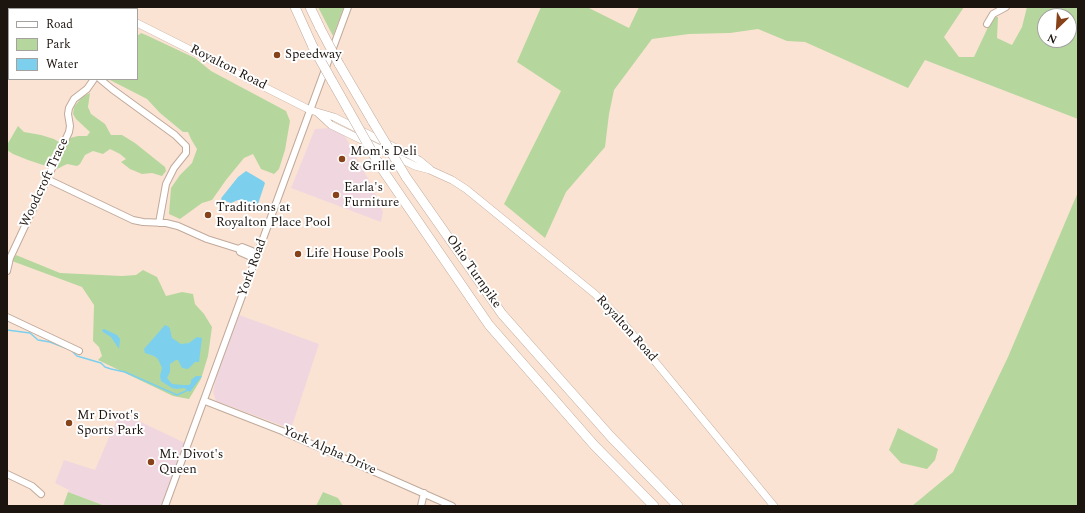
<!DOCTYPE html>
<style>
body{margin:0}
#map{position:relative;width:1085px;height:513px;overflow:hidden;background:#fbe3d3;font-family:Spectral,serif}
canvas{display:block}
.frame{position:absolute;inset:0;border:8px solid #1c140f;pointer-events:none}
.legend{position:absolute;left:8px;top:8px;width:130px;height:72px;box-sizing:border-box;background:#fff;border:1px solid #a4a19f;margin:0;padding:5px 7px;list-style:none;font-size:12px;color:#1c140f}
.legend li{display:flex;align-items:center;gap:8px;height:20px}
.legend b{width:20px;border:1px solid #a4a19f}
.north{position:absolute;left:1037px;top:8px;width:40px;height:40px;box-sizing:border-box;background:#fff;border:1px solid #a4a19f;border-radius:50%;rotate:205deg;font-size:11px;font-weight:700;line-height:16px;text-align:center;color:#1c140f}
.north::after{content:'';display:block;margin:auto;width:14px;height:18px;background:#874219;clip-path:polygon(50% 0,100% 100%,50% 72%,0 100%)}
</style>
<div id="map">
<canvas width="1085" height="513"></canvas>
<div class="frame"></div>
<ul class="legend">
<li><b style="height:5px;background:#fff"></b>Road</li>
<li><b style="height:11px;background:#b5d79d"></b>Park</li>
<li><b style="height:11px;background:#7cd0ee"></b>Water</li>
</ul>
<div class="north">N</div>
</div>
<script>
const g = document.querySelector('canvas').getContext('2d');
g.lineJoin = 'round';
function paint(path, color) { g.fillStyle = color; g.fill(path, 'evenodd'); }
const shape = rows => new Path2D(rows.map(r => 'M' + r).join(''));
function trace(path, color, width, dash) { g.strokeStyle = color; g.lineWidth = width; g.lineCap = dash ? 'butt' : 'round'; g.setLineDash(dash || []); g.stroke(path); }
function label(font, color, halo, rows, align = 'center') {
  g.font = font + ' Spectral,serif'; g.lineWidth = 4; g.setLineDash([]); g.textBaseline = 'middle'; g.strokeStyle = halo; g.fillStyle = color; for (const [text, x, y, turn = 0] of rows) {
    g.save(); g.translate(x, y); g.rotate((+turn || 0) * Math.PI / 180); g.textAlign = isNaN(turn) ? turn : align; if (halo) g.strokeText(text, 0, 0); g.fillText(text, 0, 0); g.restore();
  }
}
const commercial = shape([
 [330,128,345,136,373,188,383,212,381,222,291,188,315,129],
 [239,315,319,344,291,429,216,401,213,392,217,373],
 [120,412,185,443,162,506,105,506,68,492,69,490,55,483,64,460,95,470]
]);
const green = shape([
 [318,7,344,7,333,36],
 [541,7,587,7,629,28,639,7,964,7,944,37,959,57,974,57,990,23,995,17,998,17,997,38,1012,45,1022,27,1027,7,1078,7,1078,119,925,60,908,88,805,42,787,41,758,29,730,33,689,34,652,39,614,90,609,114,605,147,566,192,545,238,504,204,561,91,517,62],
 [1045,16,1069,16,1069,40,1045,40],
 [141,33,146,35,195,58,211,71,286,111,290,121,285,150,279,169,274,174,261,169,253,154,244,158,226,180,212,200,202,203,180,219,169,214,171,188,180,175,192,163,197,149,191,139,188,132,183,132,160,113,147,99,110,80,111,79,137,79,137,36],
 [90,93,88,107,91,114,105,124,111,135,122,135,135,143,165,167,166,171,162,176,152,173,142,174,130,169,121,162,126,159,120,154,110,149,103,154,93,151,85,155,80,164,77,166,67,164,55,170,70,138,78,136,87,136,90,132,76,119,73,114,74,107,82,97],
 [18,126,24,132,41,135,54,139,59,142,46,166,28,160,13,154,7,150,7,145],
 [1078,192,1078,506,912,506,953,472,1008,357],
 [16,255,60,273,122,276,136,275,143,270,157,277,166,296,182,292,193,294,195,304,204,314,212,327,208,356,201,379,189,399,173,396,98,360,102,356,99,347,93,341,94,305,82,287,12,261],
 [898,428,938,449,935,460,927,469,901,463,889,450],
 [68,492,105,506,63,506],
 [323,492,338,498,343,506,316,506]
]);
const water = shape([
 [246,171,263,181,265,183,257,207,242,200,238,200,231,203,222,200,221,199,222,197,238,177],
 [165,325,169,327,170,329,172,338,181,344,189,343,197,337,202,338,199,362,195,362,188,369,182,368,178,360,176,360,170,364,170,372,167,378,172,384,183,385,189,385,191,383,191,380,196,376,202,376,190,392,184,388,177,389,172,388,161,381,160,376,162,368,158,359,154,356,145,353,144,349],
 [104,329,117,335,120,339,119,349,111,337,103,332,102,330]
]);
const stream = shape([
 [7,330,30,333,38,340,50,342,71,350,77,356,101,363,105,367,111,369,125,372,177,395,188,390]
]);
const minor = shape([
 [7,8,9,10],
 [987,24,993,14,1006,7],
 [100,79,112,89,175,135,186,146,186,153,174,168,166,184,159,223],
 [47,179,133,220,143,222,166,223,178,226,207,239,239,249,240,252,249,256,252,254,252,251,242,247,239,249],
 [7,271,10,258,69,132,70,126,68,114,69,108,74,99,87,89,94,79],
 [7,317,79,351],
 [205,401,282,431,452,506],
 [7,474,32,486,41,494],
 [165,506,348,7],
 [421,506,424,493]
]);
const major = shape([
 [105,7,109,9],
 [137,23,310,110,334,117,402,151,419,160,430,169],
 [318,113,331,125,415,166,430,170,452,180,466,189,595,294,620,319,774,506]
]);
const highway = shape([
 [295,7,313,47],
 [310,7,320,28],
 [339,64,373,122],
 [332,81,349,111],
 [380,166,489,325,594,445,654,506],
 [406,177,502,314,611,437,678,506]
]);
const highwayBridge = shape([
 [320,28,339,64],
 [313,47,332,81],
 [349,111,380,166],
 [373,122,406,177]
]);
const markers = [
 [277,55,4,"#874219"],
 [342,159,4,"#874219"],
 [336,195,4,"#874219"],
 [208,215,4,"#874219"],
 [298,254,4,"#874219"],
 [69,423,4,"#874219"],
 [151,462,4,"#874219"]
];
const poiNames = [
 ["Speedway",285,55],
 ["Mom's Deli",350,152],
 ["& Grille",350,167],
 ["Earla's",344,188],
 ["Furniture",344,203],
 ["Traditions at",216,208],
 ["Royalton Place Pool",216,223],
 ["Life House Pools",306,254],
 ["Mr Divot's",77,416],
 ["Sports Park",77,431],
 ["Mr. Divot's",159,455],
 ["Queen",159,470]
];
const streetNames = [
 ["Royalton Road",228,68,27],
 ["Woodcroft Trace",45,183,-65],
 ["York Road",253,268,-70],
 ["Ohio Turnpike",473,272,55],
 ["Royalton Road",626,329,48],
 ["York Alpha Drive",329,451,24]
];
paint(commercial, '#f0d7df');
paint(green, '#b5d79d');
paint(water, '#7cd0ee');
trace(stream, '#7cd0ee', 1.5);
trace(minor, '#c1aa9b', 8);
trace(major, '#c1aa9b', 8);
trace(highway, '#c1aa9b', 10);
trace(minor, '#fff', 6);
trace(major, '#fff', 7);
trace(highway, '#fff', 9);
trace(highwayBridge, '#c1aa9b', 10, []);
trace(highwayBridge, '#fff', 9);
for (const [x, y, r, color] of markers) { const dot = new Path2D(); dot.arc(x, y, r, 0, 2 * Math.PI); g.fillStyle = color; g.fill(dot); trace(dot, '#fff', 1.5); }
label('13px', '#1c140f', '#fff', poiNames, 'left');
label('13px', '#1c140f', '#fff', streetNames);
</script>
